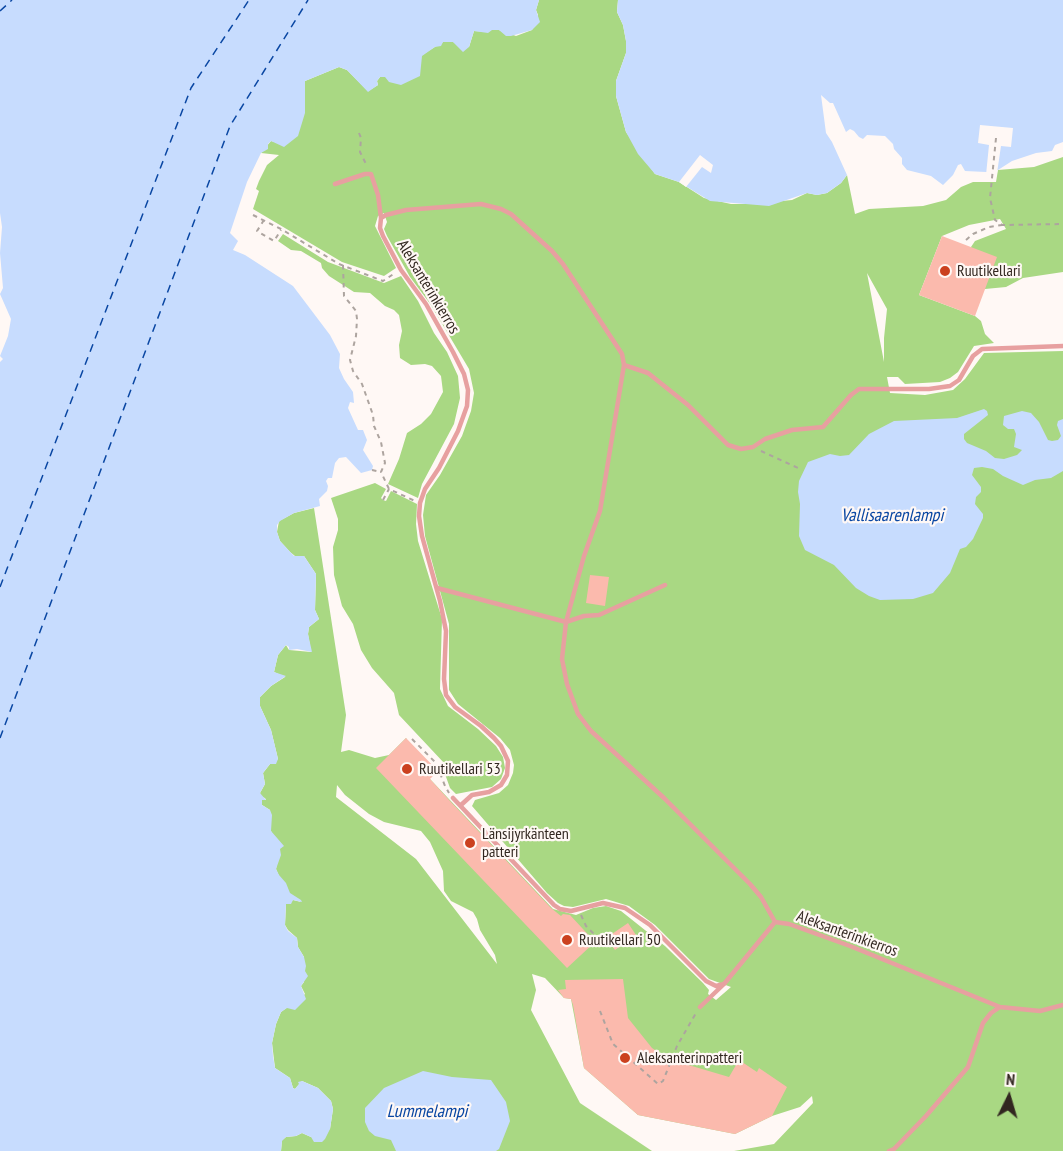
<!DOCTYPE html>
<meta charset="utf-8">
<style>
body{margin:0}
#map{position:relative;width:1063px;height:1151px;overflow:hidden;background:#fff8f5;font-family:"PT Sans Narrow",sans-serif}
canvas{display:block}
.north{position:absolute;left:979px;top:1067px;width:60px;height:60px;-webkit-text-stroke:4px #fff8f5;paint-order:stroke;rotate:5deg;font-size:16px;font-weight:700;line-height:24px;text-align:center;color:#322720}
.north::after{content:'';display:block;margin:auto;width:21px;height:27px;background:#322720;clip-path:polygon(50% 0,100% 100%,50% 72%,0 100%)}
</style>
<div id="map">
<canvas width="1063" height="1151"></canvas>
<div class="north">N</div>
</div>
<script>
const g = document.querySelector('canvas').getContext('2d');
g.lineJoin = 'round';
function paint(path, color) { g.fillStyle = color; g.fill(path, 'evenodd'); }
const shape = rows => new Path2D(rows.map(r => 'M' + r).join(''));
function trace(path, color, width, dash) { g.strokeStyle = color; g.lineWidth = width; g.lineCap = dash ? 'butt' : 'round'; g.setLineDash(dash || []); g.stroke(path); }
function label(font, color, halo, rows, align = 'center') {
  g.font = font + ' "PT Sans Narrow",sans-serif'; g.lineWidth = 4.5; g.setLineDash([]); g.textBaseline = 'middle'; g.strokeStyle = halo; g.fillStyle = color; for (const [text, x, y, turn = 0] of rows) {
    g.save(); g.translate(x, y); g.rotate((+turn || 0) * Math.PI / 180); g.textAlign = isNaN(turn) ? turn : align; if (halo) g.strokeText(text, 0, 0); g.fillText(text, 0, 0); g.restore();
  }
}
const green = shape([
 [539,0,618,0,617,12,623,25,626,41,626,53,616,81,616,96,626,132,655,174,679,182,704,198,731,204,750,204,792,200,807,193,817,195,827,193,841,183,847,175,855,214,869,209,923,206,946,200,961,187,973,182,996,182,998,170,1034,167,1063,157,1063,272,1023,278,1006,287,985,289,971,247,975,241,1006,229,1000,219,969,225,942,236,919,295,975,316,981,321,985,334,994,343,974,346,958,372,950,378,940,382,905,384,898,377,887,377,890,393,925,395,953,390,965,379,984,353,1063,351,1063,1151,734,1151,774,1144,813,1103,812,1096,800,1107,772,1116,735,1134,638,1115,584,1068,571,999,564,998,545,978,532,974,536,990,531,1010,580,1103,652,1151,281,1151,282,1140,286,1137,296,1136,302,1133,311,1137,330,1129,333,1109,331,1101,318,1088,302,1081,295,1089,293,1088,290,1078,275,1068,272,1043,276,1024,281,1012,305,994,301,986,304,982,304,957,298,947,297,938,288,930,285,925,286,904,293,900,301,902,289,893,279,876,276,869,280,849,271,831,270,810,262,805,262,800,266,800,265,798,261,797,260,793,265,784,263,773,270,764,278,759,271,730,260,706,260,697,271,686,285,677,274,672,278,655,286,645,289,650,311,652,308,634,309,627,319,619,315,610,316,574,304,556,295,556,290,552,280,541,277,532,279,521,294,513,314,508,346,715,341,752,349,750,375,758,389,755,406,738,430,779,553,909,576,915,593,908,606,906,621,911,665,946,703,983,709,990,708,994,716,1000,731,987,709,979,655,925,629,906,606,899,573,907,564,906,558,903,547,893,472,806,475,800,499,793,508,785,513,773,514,765,510,750,500,738,458,704,449,690,449,624,425,536,423,515,426,495,440,475,462,436,471,411,474,393,469,369,431,305,410,277,387,236,384,229,387,222,384,213,378,216,375,226,396,268,384,276,342,262,253,209,259,191,256,189,259,181,267,165,279,155,261,153,271,141,275,142,305,81,339,67,347,70,368,91,378,85,377,81,380,77,385,77,443,42,453,42,469,47,474,31,488,32,491,30,499,30,516,36,532,30,538,15,536,10],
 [867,273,887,309,884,338,884,362],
 [337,785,345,795,369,814,384,822,421,831,430,842,443,871,444,891,451,901,473,912,477,919,480,930,495,955,497,964,416,859,336,797],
 [283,234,328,262,384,283,401,276,418,301,434,333,447,352,458,376,460,398,454,424,422,484,418,498,388,484,399,459,407,433,421,424,431,414,443,392,441,376,432,366,425,364,411,365,400,358,399,345,402,331,399,315,394,310,385,306,370,293,354,292,329,276,322,268,321,263,301,251,291,250,278,241],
 [375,483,386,489,381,498,383,500,386,501,391,491,417,504,416,524,418,541,442,619,440,689,448,706,478,729,496,746,503,757,505,768,501,779,492,787,456,794,450,788,445,774,445,764,399,715,394,693,372,668,361,650,353,624,342,606,334,575,333,547,338,530,338,519,331,498]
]);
const water = shape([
 [0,0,539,0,536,10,540,22,532,30,511,36,506,36,499,30,492,30,488,33,474,31,469,47,463,52,453,42,443,42,441,46,435,47,422,56,420,76,401,85,389,82,385,77,380,77,377,81,378,85,368,92,347,70,339,67,305,81,305,113,298,136,284,147,271,141,268,144,268,149,261,153,247,182,230,233,238,241,233,250,245,255,293,286,330,335,340,354,339,368,344,379,353,392,354,403,350,402,348,408,358,430,363,430,367,440,363,450,373,466,372,470,361,473,346,457,339,458,335,463,332,478,328,478,326,481,328,486,327,491,319,499,320,506,294,513,280,521,277,525,277,532,280,541,294,556,304,556,316,574,315,610,319,619,309,627,308,634,312,652,297,649,289,650,289,647,286,645,278,655,274,672,286,676,271,686,260,697,260,706,271,730,278,759,276,764,270,764,263,773,265,784,260,793,266,800,262,800,262,805,270,810,272,815,271,831,284,846,280,849,281,855,276,869,279,875,286,883,290,893,301,900,302,902,293,900,291,904,286,904,285,925,288,931,297,938,298,947,304,957,306,966,305,971,308,976,301,986,306,999,295,1010,287,1008,281,1012,276,1024,272,1043,273,1056,275,1068,290,1078,293,1088,295,1089,299,1084,298,1082,302,1081,318,1088,331,1101,333,1109,330,1129,325,1139,322,1142,314,1142,311,1137,302,1133,296,1136,286,1137,282,1141,281,1151,0,1151,0,362,3,359,0,356,8,336,11,319,0,294,3,288,0,253,2,227,0,213],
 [618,0,1063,0,1063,142,1055,145,1052,151,1036,153,1012,161,998,170,986,172,965,171,961,164,958,165,953,175,943,185,931,176,907,170,902,164,902,158,894,149,893,144,885,136,867,135,863,139,859,137,854,131,850,129,846,132,833,103,830,103,821,95,826,133,832,142,847,175,841,183,827,193,817,195,807,193,769,206,710,201,679,182,655,174,638,154,626,132,616,96,616,81,626,53,626,41,623,25,617,12],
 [984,409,987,411,988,415,964,434,964,439,967,443,986,451,995,458,1004,459,1017,455,1022,450,1014,447,1016,434,1014,429,1008,429,1003,425,1004,416,1022,411,1031,413,1039,422,1048,440,1052,441,1058,440,1061,436,1057,425,1058,421,1063,419,1063,471,1051,478,1035,480,1023,485,1003,476,993,469,982,467,974,468,972,475,981,487,981,492,976,497,975,504,983,514,983,518,973,539,966,547,960,549,950,573,933,593,913,599,880,600,869,596,856,588,834,565,805,550,799,536,800,504,798,492,799,481,808,462,830,454,840,456,849,455,869,434,894,421,957,418],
 [423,1071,452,1077,491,1080,506,1102,510,1121,499,1149,496,1151,396,1151,391,1140,375,1136,369,1131,365,1122,365,1108,384,1088]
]);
const pier = shape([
 [980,125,1013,128,1011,147,1001,146,997,173,986,175,989,145,978,143],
 [700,155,713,165,711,173,702,167,686,187,679,182]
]);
const ferry = shape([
 [0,11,12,0],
 [0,587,191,88,249,0],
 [0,738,230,126,308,0]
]);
const building = shape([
 [942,236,997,257,975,316,919,295],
 [590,575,609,577,605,606,586,603],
 [406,738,438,771,430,779,450,801,551,908,561,916,563,914,570,915,595,942,567,968,376,768],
 [628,923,636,935,615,950,606,938],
 [623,979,628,1018,652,1048,664,1056,675,1061,729,1077,739,1060,757,1072,759,1068,787,1087,772,1116,735,1134,638,1115,584,1068,573,1005,571,999,564,998,558,990,566,989,565,980]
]);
const path = shape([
 [359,133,361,138,360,152,367,166],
 [996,138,990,198,995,220,1002,225,1063,224],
 [253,215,281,229,339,264,383,281,395,273],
 [264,220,257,231,274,241,281,230],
 [966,240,973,234,989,227,1002,225],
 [343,265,344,296,356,311,357,319,356,336,350,360,353,371,362,384,373,415,374,426,381,442,385,463,381,472,389,489,415,501],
 [761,451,798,468],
 [372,470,381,472],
 [383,500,389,489],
 [412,739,436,763,445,786,449,793],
 [581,915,586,926,598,938],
 [600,1011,613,1044,658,1084,663,1081,677,1046,696,1013]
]);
const lane = shape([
 [335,184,365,174,371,174,378,195,381,218],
 [624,365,600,511,584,556,566,622,562,659,567,684,578,714,591,731,664,798,750,884,761,897,775,922],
 [437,588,566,622,584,616,599,615,665,585],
 [453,798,554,905,560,909,571,911,603,903,625,908,650,925,706,981,716,986,724,984,775,922],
 [461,805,472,795,489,792,501,785,507,775,508,761,501,746,494,738,481,726,455,707,446,695,444,679,446,631,440,601,422,536,419,516,420,503,425,489,439,468,458,431,467,406,468,390,464,374,453,352,426,304,401,270,383,236,380,228,381,218,386,215,406,210,481,204,501,209,511,214,552,251,563,264,622,354,624,365,648,373,688,405,728,445,741,449,753,447,765,439,792,430,823,427,851,395,859,389,929,389,950,386,959,380,973,356,982,349,1063,346],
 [775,922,789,924,850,946,1000,1007],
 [700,1007,724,984],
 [889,1151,894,1149,926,1116,968,1067,983,1023,991,1013,1000,1007,1040,1011,1063,1005]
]);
const markers = [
 [945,271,6,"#cb411f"],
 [407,769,6,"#cb411f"],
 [470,843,6,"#cb411f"],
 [567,940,6,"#cb411f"],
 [625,1058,6,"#cb411f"]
];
const poiNames = [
 ["Ruutikellari",957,271],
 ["Ruutikellari 53",419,769],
 ["Länsijyrkänteen",482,834],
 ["patteri",482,852],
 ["Ruutikellari 50",579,940],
 ["Aleksanterinpatteri",637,1058]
];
const streetNames = [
 ["Aleksanterinkierros",428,287,59],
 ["Aleksanterinkierros",847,934,20]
];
const waterNames = [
 ["Vallisaarenlampi",892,516],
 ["Lummelampi",427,1112]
];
paint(green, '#a9d883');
paint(water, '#c7dcfe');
paint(pier, '#fff8f5');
trace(ferry, '#0a47a3', 1.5, [8, 6]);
paint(building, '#fbbaad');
trace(path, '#ada49f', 2, [4.5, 4.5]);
trace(lane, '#e7a0a0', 4.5);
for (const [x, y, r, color] of markers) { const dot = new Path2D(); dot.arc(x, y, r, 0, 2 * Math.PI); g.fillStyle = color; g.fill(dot); trace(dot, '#fff8f5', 2); }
label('16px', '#322720', '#fff8f5', poiNames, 'left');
label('16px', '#322720', '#fff8f5', streetNames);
label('italic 18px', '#0a47a3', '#fff8f5', waterNames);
</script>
